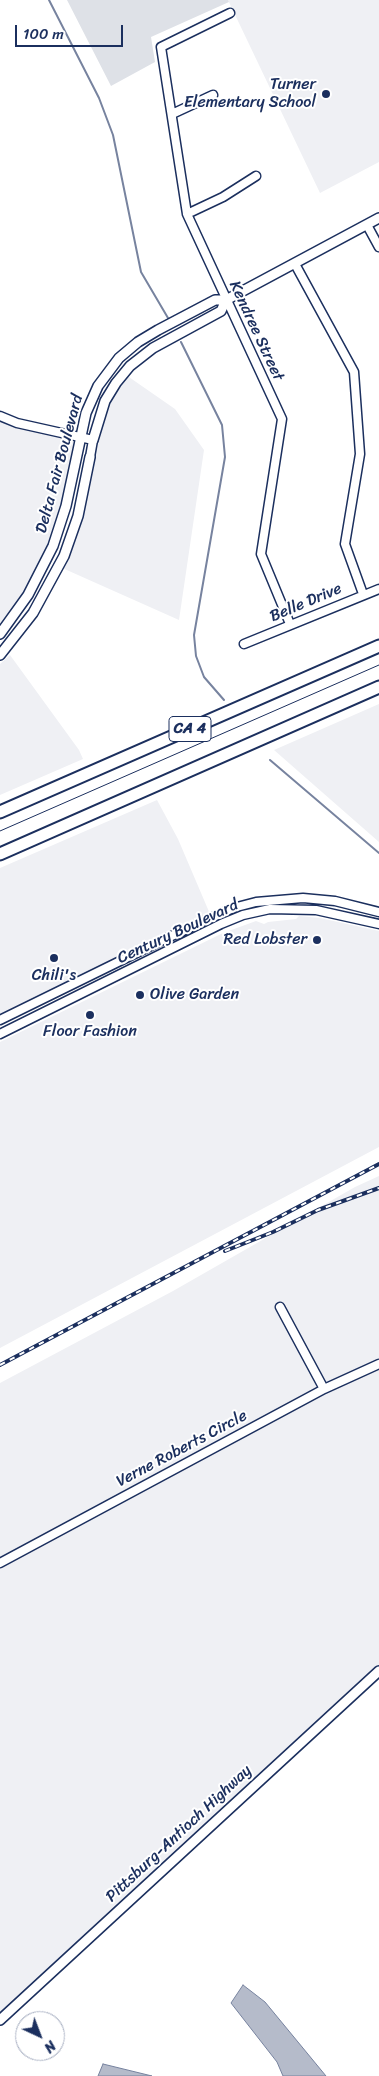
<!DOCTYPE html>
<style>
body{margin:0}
#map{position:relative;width:379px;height:2076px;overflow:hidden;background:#fff;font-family:Sriracha,sans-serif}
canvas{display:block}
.north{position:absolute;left:15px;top:2011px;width:50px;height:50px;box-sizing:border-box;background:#fff;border:1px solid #a4acbf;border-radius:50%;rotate:137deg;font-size:14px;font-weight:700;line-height:20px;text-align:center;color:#1b2f5e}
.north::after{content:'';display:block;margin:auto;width:18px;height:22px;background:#1b2f5e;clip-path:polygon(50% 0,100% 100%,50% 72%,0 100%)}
.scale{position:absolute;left:15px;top:25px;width:108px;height:22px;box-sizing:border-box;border:2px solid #1b2f5e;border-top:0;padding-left:6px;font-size:15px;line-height:18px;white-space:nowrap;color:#1b2f5e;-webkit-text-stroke:4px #fff;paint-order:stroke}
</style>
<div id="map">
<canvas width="379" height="2076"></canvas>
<div class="north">N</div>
<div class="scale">100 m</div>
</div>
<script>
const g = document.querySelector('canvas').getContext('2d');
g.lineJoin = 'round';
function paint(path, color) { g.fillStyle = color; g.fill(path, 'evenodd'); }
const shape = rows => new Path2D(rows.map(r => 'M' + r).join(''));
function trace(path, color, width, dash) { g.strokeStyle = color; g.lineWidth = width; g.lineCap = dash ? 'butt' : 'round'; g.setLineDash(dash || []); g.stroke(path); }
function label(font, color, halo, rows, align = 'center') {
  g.font = font + ' Sriracha,sans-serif'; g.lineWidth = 4; g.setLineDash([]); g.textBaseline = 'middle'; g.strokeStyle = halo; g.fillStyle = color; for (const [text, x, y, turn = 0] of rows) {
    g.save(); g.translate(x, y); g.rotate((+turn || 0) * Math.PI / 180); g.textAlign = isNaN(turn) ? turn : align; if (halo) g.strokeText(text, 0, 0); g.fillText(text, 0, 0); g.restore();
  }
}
const built = shape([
 [228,0,379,0,379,162,320,193],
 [126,375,175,409,204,450,179,620,60,567,105,407],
 [0,416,80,437,53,546,0,634],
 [10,655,79,750,83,759,0,795,0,664],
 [379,704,379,842,274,750],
 [157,800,178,839,210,914,0,1017,0,868],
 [299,916,320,918,379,931,379,1147,0,1348,0,1042,223,933,256,921,264,924,268,922,296,919],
 [379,1176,379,1671,0,2020,0,1383,173,1291,355,1187]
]);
const green = shape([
 [67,0,228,0,229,2,151,37,155,62,111,86]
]);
const water = shape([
 [243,1985,265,2002,326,2076,283,2076,277,2062,231,2003,243,1985],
 [103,2064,152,2076,98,2076,103,2064]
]);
const stream = shape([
 [49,0,99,98,113,135,141,272,168,318],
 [181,342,222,425,225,457,194,635,196,656,204,677,224,700],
 [270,760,379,853]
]);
const minor = shape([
 [230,13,161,47,187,214,282,419,261,554,290,624],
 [172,114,213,95],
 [187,214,223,197,256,176],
 [367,225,379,247],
 [295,264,354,372,360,454,345,544,363,594],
 [0,416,17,423,93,440,90,457],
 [244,644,379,589],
 [0,1020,167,938,233,908,256,902,303,898,335,901,379,912],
 [0,1034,221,924,243,915,270,909,316,910,379,924],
 [280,1307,324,1389],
 [0,1563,324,1389,379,1364]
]);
const major = shape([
 [93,440,105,401,116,383,130,366,153,348,221,311,226,300],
 [0,634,28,595,53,546,66,506,86,413,98,386,119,358,138,342,158,330,215,300,226,300,379,218],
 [0,655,33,613,64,556,78,516,90,457],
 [0,2020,379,1671]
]);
const highway = shape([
 [0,812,379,646],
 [0,854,379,687]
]);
const tram = shape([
 [0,831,379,665]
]);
const rail = shape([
 [225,1251,273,1232,318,1210,379,1188],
 [0,1365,379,1164]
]);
const markers = [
 [326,94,5,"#1b2f5e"],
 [317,940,5,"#1b2f5e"],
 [54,958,5,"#1b2f5e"],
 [140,995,5,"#1b2f5e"],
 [90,1015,5,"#1b2f5e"]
];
const shields = [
 [190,729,42]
];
const shieldNames = [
 ["CA 4",190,729]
];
const poiNames = [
 ["Turner",316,85],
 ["Elementary School",316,103],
 ["Red Lobster",307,940],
 ["Chili's",54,976,"center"],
 ["Olive Garden",150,995,"left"],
 ["Floor Fashion",90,1032,"center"]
];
const streetNames = [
 ["Kendree Street",256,331,65],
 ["Delta Fair Boulevard",60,464,-75],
 ["Belle Drive",306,603,-23],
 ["Century Boulevard",178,932,-25],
 ["Verne Roberts Circle",182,1449,-28],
 ["Pittsburg-Antioch Highway",179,1834,-43]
];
paint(built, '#eff0f4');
paint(green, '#dee1e7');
paint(water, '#b5bbca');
trace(water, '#77839f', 1);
trace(stream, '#77839f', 2);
trace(minor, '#1b2f5e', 11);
trace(major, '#1b2f5e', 12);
trace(highway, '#1b2f5e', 15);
trace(minor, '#fff', 8);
trace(major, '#fff', 9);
trace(highway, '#fff', 11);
trace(tram, '#1b2f5e', 1);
trace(rail, '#1b2f5e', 4);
trace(rail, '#fff', 2, [5.5]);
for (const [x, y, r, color] of markers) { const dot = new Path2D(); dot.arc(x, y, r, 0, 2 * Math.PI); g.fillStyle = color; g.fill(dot); trace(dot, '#fff', 2); }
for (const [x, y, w] of shields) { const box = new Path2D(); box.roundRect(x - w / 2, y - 12.5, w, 25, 4); g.fillStyle = '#fff'; g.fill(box); trace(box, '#1b2f5e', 1); }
label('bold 15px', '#1b2f5e', null, shieldNames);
label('16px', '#1b2f5e', '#fff', poiNames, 'right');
label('16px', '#1b2f5e', '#fff', streetNames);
</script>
